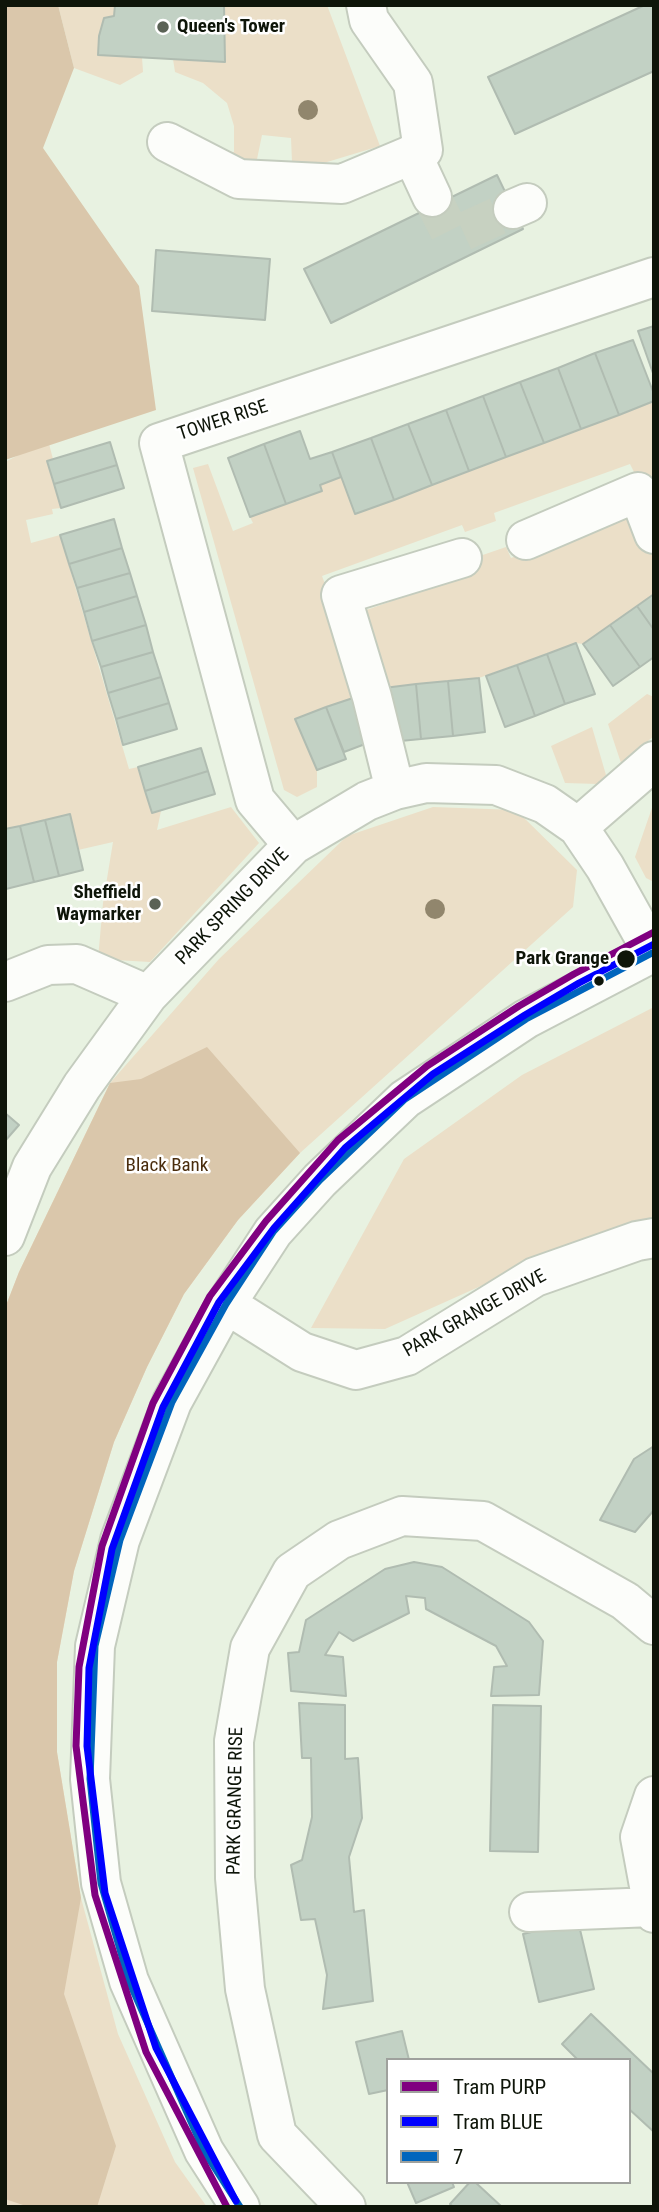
<!DOCTYPE html>
<style>
body{margin:0}
#map{position:relative;width:659px;height:2212px;overflow:hidden;background:#e8f2e1;font-family:"Roboto Condensed",sans-serif}
canvas{display:block}
.frame{position:absolute;inset:0;border:7px solid #0e1509;pointer-events:none}
.legend{position:absolute;left:386px;top:2058px;width:245px;height:126px;box-sizing:border-box;background:#fff;border:2px solid #9fa19d;margin:0;padding:9px 12px;list-style:none;font-size:21px;color:#0e1509}
.legend li{display:flex;align-items:center;gap:14px;height:35px}
.legend b{width:35px;border:2px solid #9fa19d}
</style>
<div id="map">
<canvas width="659" height="2212"></canvas>
<div class="frame"></div>
<ul class="legend">
<li><b style="height:9px;background:#800080"></b>Tram PURP</li>
<li><b style="height:9px;background:#00f"></b>Tram BLUE</li>
<li><b style="height:9px;background:#0065bd"></b>7</li>
</ul>
</div>
<script>
const g = document.querySelector('canvas').getContext('2d');
g.lineJoin = 'round';
function paint(path, color) { g.fillStyle = color; g.fill(path, 'evenodd'); }
const shape = rows => new Path2D(rows.map(r => 'M' + r).join(''));
function trace(path, color, width, dash) { g.strokeStyle = color; g.lineWidth = width; g.lineCap = dash ? 'butt' : 'round'; g.setLineDash(dash || []); g.stroke(path); }
function label(font, color, halo, rows, align = 'center') {
  g.font = font + ' "Roboto Condensed",sans-serif'; g.lineWidth = 5; g.setLineDash([]); g.textBaseline = 'middle'; g.strokeStyle = halo; g.fillStyle = color; for (const [text, x, y, turn = 0] of rows) {
    g.save(); g.translate(x, y); g.rotate((+turn || 0) * Math.PI / 180); g.textAlign = isNaN(turn) ? turn : align; if (halo) g.strokeText(text, 0, 0); g.fillText(text, 0, 0); g.restore();
  }
}
const green = shape([
 [58,5,115,5,114,16,104,18,99,36,98,55,142,57,143,72,120,85,74,68],
 [224,5,327,5,380,146,304,169,292,162,291,138,262,135,256,164,211,150,234,152,234,126,227,103,203,83,175,72,173,59,224,62],
 [654,401,654,512,630,464,494,513,496,521,465,532,462,525,322,576,366,693,295,719,317,770,317,787,297,797,284,790,193,468,208,464,233,531,253,523,250,517,322,491,320,485,341,477,356,514],
 [48,440,53,459,47,462,61,508,52,509,53,514,26,520,31,543,60,535,129,769,138,767,152,813,161,811,157,830,231,807,259,843,150,962,98,959,103,903,113,842,78,850,70,814,5,829,5,462],
 [633,513,648,540,654,559,654,594,583,644,576,643,479,678,384,688,355,614,477,571,474,558,506,547,511,558],
 [647,694,654,697,654,736,621,763,608,724],
 [592,727,606,775,598,784,565,783,551,746],
 [654,802,654,882,646,878,635,857],
 [433,807,516,810,577,870,573,907,300,1153,238,1220,184,1294,147,1367,114,1442,74,1571,57,1662,57,1752,81,1898,118,2034,175,2162,207,2207,5,2207,5,1308,19,1272,110,1083,219,959,347,836],
 [654,1007,654,1224,570,1246,385,1329,311,1328,404,1159,522,1075]
]);
const forest = shape([
 [5,5,58,5,74,68,43,148,139,286,156,410,5,460],
 [207,1047,300,1153,238,1220,184,1294,147,1367,114,1442,74,1571,57,1662,57,1752,81,1898,64,1994,116,2146,97,2207,29,2207,5,2199,5,1308,19,1272,110,1083,141,1079]
]);
const building = shape([
 [115,5,224,5,225,62,98,55,99,36,104,18,114,16,115,5],
 [645,5,654,5,654,71,515,134,488,77,645,5],
 [497,175,523,229,331,323,304,269,497,175],
 [156,250,270,259,265,320,152,311,156,250],
 [654,326,654,376,638,331,654,326],
 [633,340,654,394,654,401,619,415,595,353,633,340],
 [595,353,619,415,581,429,558,368,595,353],
 [558,368,581,429,544,443,520,382,558,368],
 [520,382,544,443,506,457,483,396,520,382],
 [483,396,506,457,469,471,446,410,483,396],
 [446,410,469,471,432,485,408,424,446,410],
 [408,424,432,485,394,500,371,438,408,424],
 [300,431,310,459,332,452,341,477,320,485,322,491,286,504,264,444,300,431],
 [371,438,394,500,355,514,332,452,371,438],
 [110,442,117,465,54,484,47,461,110,442],
 [264,444,286,504,250,517,228,458,264,444],
 [117,465,124,488,61,508,54,484,117,465],
 [114,519,122,548,69,564,60,535,114,519],
 [122,548,130,573,77,588,69,564,122,548],
 [130,573,137,596,84,612,77,588,130,573],
 [654,594,654,630,637,606,654,594],
 [137,596,146,625,92,641,84,612,137,596],
 [637,606,654,630,654,657,640,667,610,625,637,606],
 [146,625,153,652,101,667,92,641,146,625],
 [610,625,640,667,613,686,583,644,610,625],
 [576,643,595,694,565,704,547,654,576,643],
 [153,652,161,677,108,693,101,667,153,652],
 [547,654,565,704,535,716,517,665,547,654],
 [517,665,535,716,505,727,486,676,517,665],
 [161,677,169,703,116,719,108,693,161,677],
 [479,678,485,732,453,736,448,681,479,678],
 [448,681,453,736,421,739,416,684,448,681],
 [416,684,421,739,390,742,384,688,416,684],
 [356,697,373,741,344,752,326,707,356,697],
 [169,703,177,729,123,745,116,719,169,703],
 [326,707,346,759,317,770,295,719,326,707],
 [201,748,208,771,145,791,138,767,201,748],
 [208,771,215,794,152,813,145,791,208,771],
 [70,814,83,870,59,876,45,820,70,814],
 [45,820,59,876,34,882,20,826,45,820],
 [20,826,34,882,6,889,5,829,20,826],
 [5,1113,19,1125,5,1141,5,1113],
 [654,1446,654,1510,635,1532,600,1520,634,1459,654,1446],
 [414,1562,442,1567,529,1622,543,1641,539,1695,491,1696,494,1667,507,1666,496,1646,426,1609,425,1598,406,1596,409,1613,353,1641,339,1632,325,1655,343,1657,346,1696,291,1691,288,1653,299,1652,306,1620,385,1569,414,1562],
 [299,1703,345,1705,345,1759,358,1758,362,1818,349,1857,354,1912,364,1910,373,2001,323,2009,327,1975,315,1919,301,1920,291,1865,302,1860,312,1817,311,1758,302,1758,299,1703],
 [493,1705,541,1706,538,1852,490,1851,493,1705],
 [578,1921,594,1989,539,2002,523,1934,578,1921],
 [591,2014,654,2074,654,2132,629,2109,629,2060,578,2060,562,2044,591,2014],
 [402,2031,409,2060,388,2060,388,2090,369,2094,356,2042,402,2031],
 [407,2182,452,2182,454,2187,416,2203,407,2182],
 [470,2182,475,2182,502,2207,453,2207,450,2204,470,2182]
]);
const minorTunnel = shape([
 [432,197,452,237,513,209]
]);
const minor = shape([
 [167,142,239,179,342,184,423,150,413,83,369,20,366,5],
 [412,154,432,197],
 [513,209,527,203],
 [526,540,638,492,654,534],
 [395,790,372,697,341,595,462,558],
 [578,827,654,761],
 [293,845,255,800,159,443,654,277],
 [5,982,48,965,77,964,148,995],
 [5,1236,32,1167,82,1086,148,995,293,845,367,801,395,790,426,783,496,785,545,804,578,827,605,867,653,953],
 [226,1304,302,1352,356,1370,407,1356,535,1277,637,1241,654,1238],
 [654,1796,640,1837,654,1913],
 [529,1912,652,1907],
 [240,2207,204,2151,129,1981,101,1883,90,1779,95,1646,120,1540,172,1402,226,1304,273,1232,320,1180,405,1099,526,1019,654,952],
 [346,2207,277,2135,245,1989,235,1878,234,1741,250,1648,292,1572,339,1540,402,1516,483,1521,625,1601,654,1625]
]);
const bus1 = shape([
 [240,2207,204,2151,129,1981,101,1883,90,1779,95,1646,120,1540,172,1402,226,1304,273,1232,320,1180,405,1099,526,1019,654,952]
]);
const tram1 = shape([
 [227,2207,146,2052,95,1895,76,1746,79,1667,102,1546,153,1403,210,1296,266,1221,338,1140,427,1066,519,1006,574,974,654,932]
]);
const tram2 = shape([
 [236,2201,156,2048,105,1893,87,1746,89,1668,112,1549,163,1407,219,1302,274,1228,345,1148,433,1074,525,1015,579,983,654,944]
]);
const trees = [
 [308,110],
 [435,909]
];
const markers = [
 [163,27,7,"#5a6255"],
 [155,904,7,"#5a6255"],
 [626,959,10,"#0e1509"],
 [599,981,6,"#0e1509"]
];
const poiNames = [
 ["Queen's Tower",177,27],
 ["Sheffield",141,893,"right"],
 ["Waymarker",141,915,"right"]
];
const streetNames = [
 ["TOWER RISE",223,421,-18],
 ["PARK SPRING DRIVE",233,907,-46],
 ["PARK GRANGE DRIVE",475,1314,-29],
 ["PARK GRANGE RISE",236,1801,-89]
];
const stopNames = [
 ["Park Grange",609,959]
];
const parkNames = [
 ["Black Bank",167,1166]
];
paint(green, '#ebdfc8');
paint(forest, '#dac7ab');
paint(building, '#c2d1c4');
trace(building, '#b0bcb1', 2);
trace(minorTunnel, '#c7d1c1', 38, [38, 19]);
trace(minor, '#c4ccbe', 42);
trace(minor, '#fcfdfa', 38);
trace(bus1, '#0065bd', 7);
trace(tram1, '#800080', 7);
trace(tram2, '#00f', 7);
g.fillStyle = '#91866d';
for (const [x, y] of trees) { g.beginPath(); g.arc(x, y, 10, 0, 2 * Math.PI); g.fill(); }
for (const [x, y, r, color] of markers) { const dot = new Path2D(); dot.arc(x, y, r, 0, 2 * Math.PI); g.fillStyle = color; g.fill(dot); trace(dot, '#fff', 2.5); }
label('bold 19px', '#0e1509', '#fff', poiNames, 'left');
label('19px', '#0e1509', '#fff', streetNames);
label('bold 19px', '#0e1509', '#fff', stopNames, 'right');
label('19px', '#4a2d0e', '#fff', parkNames);
</script>
